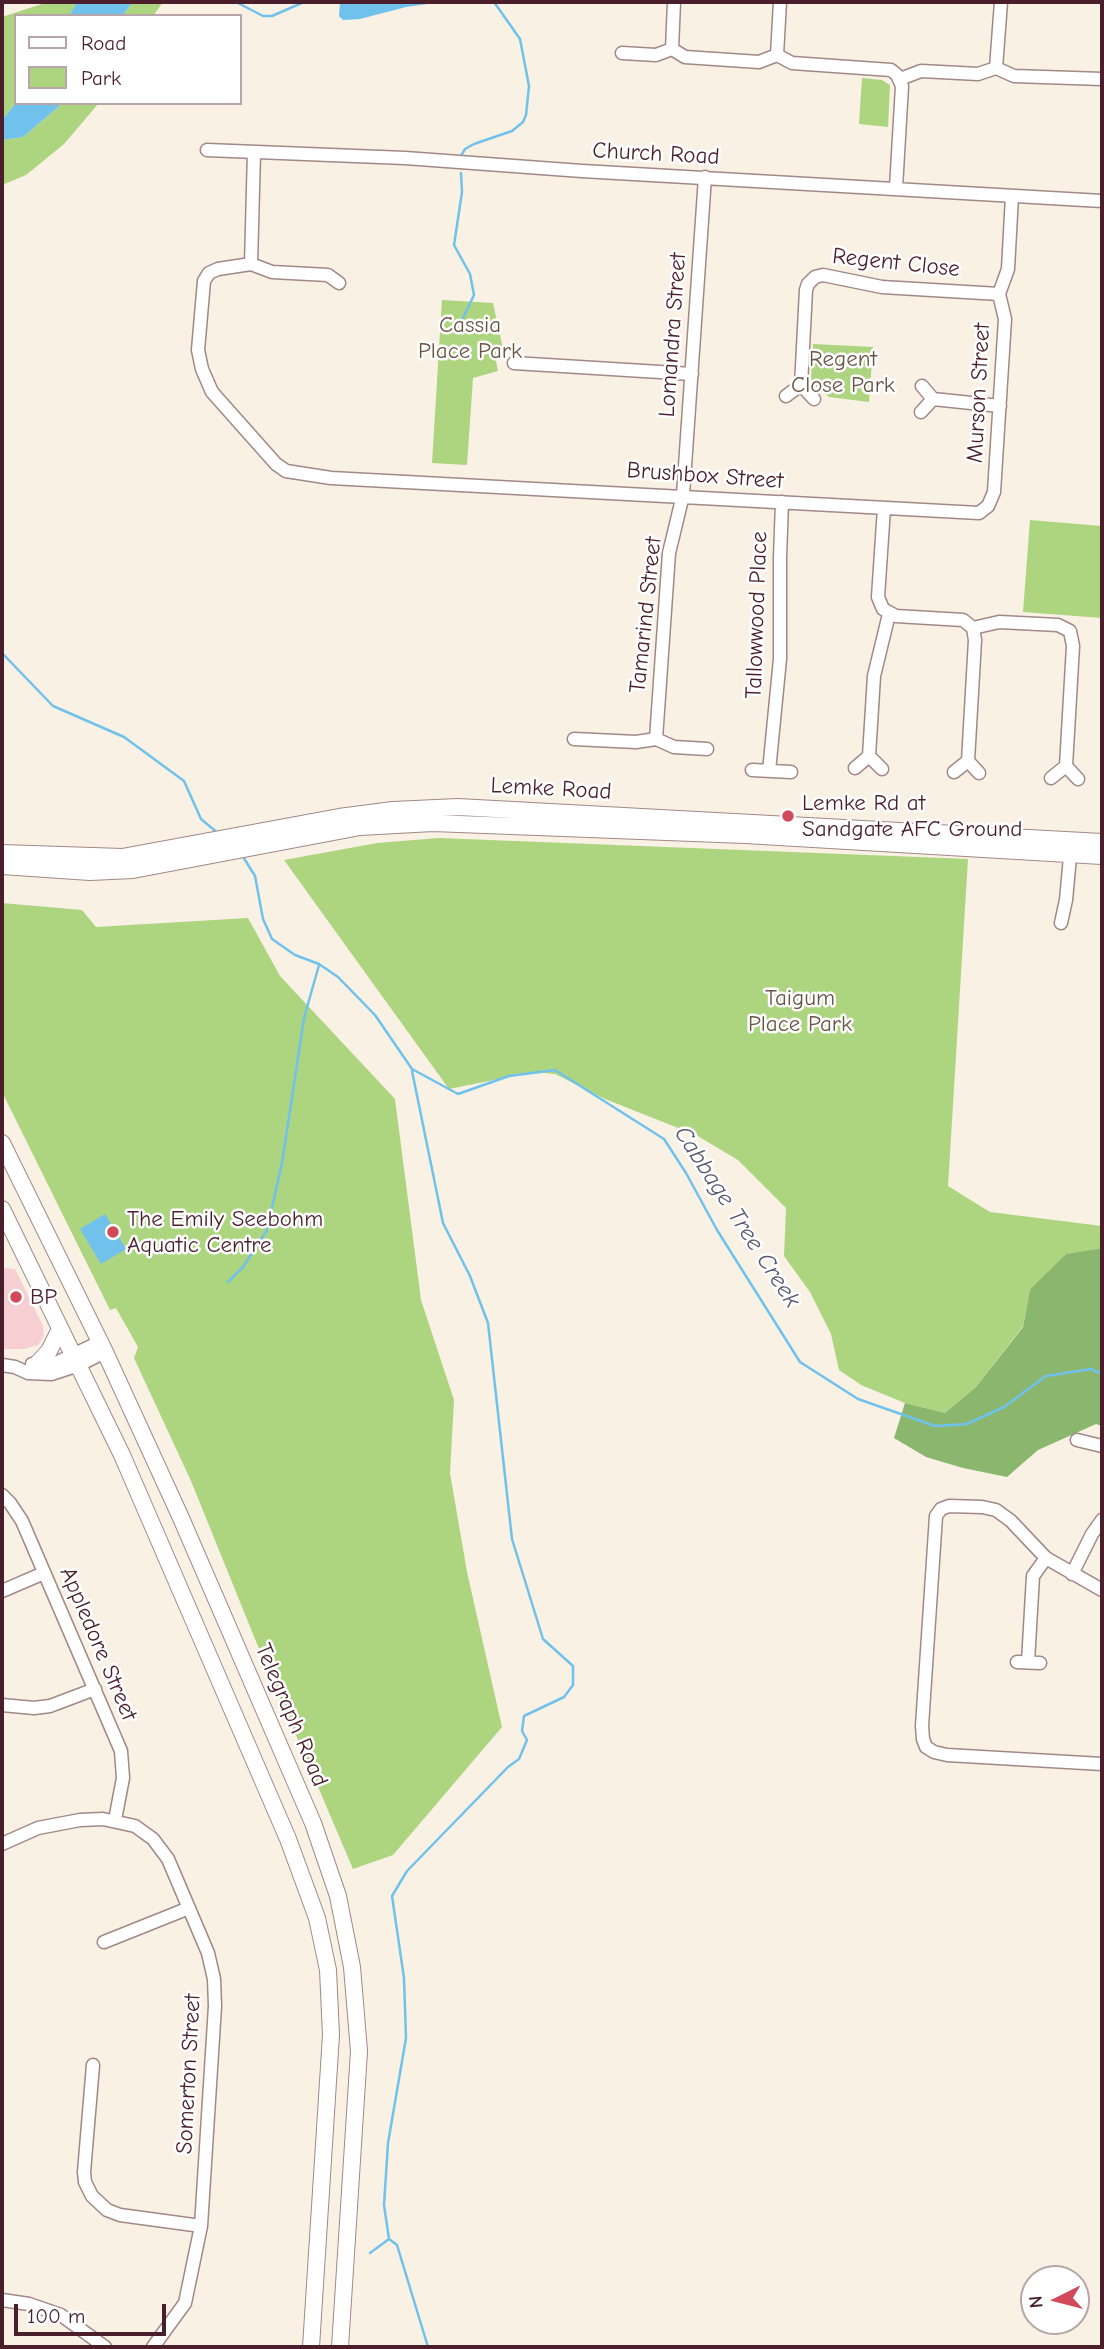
<!DOCTYPE html>
<style>
body{margin:0}
#map{position:relative;width:1104px;height:2349px;overflow:hidden;background:#f9f1e3;font-family:"Comic Neue",sans-serif}
canvas{display:block}
.frame{position:absolute;inset:0;border:4px solid #4a1f2b;pointer-events:none}
.legend{position:absolute;left:14px;top:14px;width:228px;height:91px;box-sizing:border-box;background:#fff;border:2px solid #b7a5aa;margin:0;padding:9px 12px;list-style:none;font-size:21px;color:#4a1f2b}
.legend li{display:flex;align-items:center;gap:14px;height:35px}
.legend b{width:35px;border:2px solid #b7a5aa}
.north{position:absolute;left:1020px;top:2265px;width:70px;height:70px;box-sizing:border-box;background:#fff;border:2px solid #b7a5aa;border-radius:50%;rotate:264deg;font-size:19px;font-weight:700;line-height:28px;text-align:center;color:#4a1f2b}
.north::after{content:'';display:block;margin:auto;width:24px;height:32px;background:#d1495b;clip-path:polygon(50% 0,100% 100%,50% 72%,0 100%)}
.scale{position:absolute;left:14px;top:2304px;width:152px;height:32px;box-sizing:border-box;border:4px solid #4a1f2b;border-top:0;padding-left:9px;font-size:21px;line-height:24px;white-space:nowrap;color:#4a1f2b;-webkit-text-stroke:5px #fff;paint-order:stroke}
</style>
<div id="map">
<canvas width="1104" height="2349"></canvas>
<div class="frame"></div>
<ul class="legend">
<li><b style="height:9px;background:#fff"></b>Road</li>
<li><b style="height:19px;background:#add47f"></b>Park</li>
</ul>
<div class="north">N</div>
<div class="scale">100 m</div>
</div>
<script>
const g = document.querySelector('canvas').getContext('2d');
g.lineJoin = 'round';
function paint(path, color) { g.fillStyle = color; g.fill(path, 'evenodd'); }
const shape = rows => new Path2D(rows.map(r => 'M' + r).join(''));
function trace(path, color, width, dash) { g.strokeStyle = color; g.lineWidth = width; g.lineCap = dash ? 'butt' : 'round'; g.setLineDash(dash || []); g.stroke(path); }
function label(font, color, halo, rows, align = 'center') {
  g.font = font + ' "Comic Neue",sans-serif'; g.lineWidth = 5; g.setLineDash([]); g.textBaseline = 'middle'; g.strokeStyle = halo; g.fillStyle = color; for (const [text, x, y, turn = 0] of rows) {
    g.save(); g.translate(x, y); g.rotate((+turn || 0) * Math.PI / 180); g.textAlign = isNaN(turn) ? turn : align; if (halo) g.strokeText(text, 0, 0); g.fillText(text, 0, 0); g.restore();
  }
}
const built = shape([
 [2,1268,15,1269,43,1326,44,1336,38,1345,24,1349,2,1349]
]);
const green = shape([
 [48,2,77,2,69,16,16,16,16,103,2,120,2,17],
 [133,2,163,2,153,16,122,16],
 [862,78,882,80,890,85,888,127,859,124],
 [63,103,99,103,64,144,26,175,2,185,2,140,23,137],
 [442,300,493,303,503,349,496,361,498,371,473,378,467,465,432,463],
 [813,344,873,347,869,402,829,397,818,389,811,379],
 [1030,520,1102,526,1102,618,1023,612],
 [439,838,968,859,948,1186,990,1212,1102,1226,1102,1248,1066,1254,1030,1289,1023,1326,976,1387,945,1413,905,1403,861,1385,839,1370,831,1334,810,1292,784,1256,786,1208,738,1160,696,1135,605,1099,555,1074,534,1072,449,1089,284,860,377,843],
 [2,903,82,910,96,927,248,918,280,976,395,1099,421,1300,454,1400,450,1473,467,1572,502,1727,393,1855,353,1869,255,1639,191,1481,134,1358,138,1347,116,1308,110,1310,2,1092]
]);
const forest = shape([
 [1102,1248,1102,1426,1096,1424,1038,1450,1007,1477,963,1468,926,1457,894,1438,905,1403,945,1413,976,1387,1023,1327,1030,1289,1066,1254]
]);
const water = shape([
 [77,2,133,2,122,16,69,16],
 [340,2,443,2,406,7,360,19,343,20,339,16],
 [16,103,63,103,23,137,2,140,2,120],
 [105,1214,126,1249,101,1264,80,1229]
]);
const stream = shape([
 [236,2,263,16,272,16,304,2],
 [462,154,465,149,474,144,512,131,523,122,526,115,529,86,520,39,494,2],
 [461,173,462,192,454,245,470,274,474,295,462,320],
 [2,653,53,706,124,737,184,781,201,819,219,834],
 [242,855,255,876,263,919,272,939,295,955,319,964,338,977,375,1015,412,1069,458,1094,509,1076,555,1070,664,1139,686,1173,717,1230,800,1362,858,1399,935,1426,967,1424,1004,1407,1046,1376,1091,1369,1102,1374],
 [412,1071,443,1223,470,1276,488,1323,512,1539,543,1639,573,1666,573,1685,564,1697,524,1716,522,1731,527,1740,519,1759,508,1767,407,1871,392,1896,404,1978,406,2038,388,2143,384,2205,389,2239,397,2245,428,2347],
 [228,1282,243,1267,267,1230,282,1163,304,1018,319,965],
 [370,2253,389,2239]
]);
const minor = shape([
 [672,49,674,2],
 [622,53,656,55,672,49,685,57,759,62,777,55,792,63,891,70,897,75,902,86,896,188],
 [777,55,780,2],
 [996,68,1014,76,1102,79],
 [900,79,921,71,978,74,996,68,1001,2],
 [207,150,405,158,582,171,1102,201],
 [254,152,251,264,218,269,209,273,204,281,198,350,202,369,212,392,276,464,286,471,331,478,979,513,988,506,994,492,1005,319,999,294,1008,269,1012,196],
 [705,177,683,495,669,553,656,739,674,747,707,749],
 [251,264,272,272,328,275,339,283],
 [514,363,692,374],
 [801,385,806,290,808,284,815,277,823,275,882,287,999,294],
 [786,396,801,385,814,399],
 [933,399,1000,406],
 [921,412,933,399,922,386],
 [884,508,878,597,883,609,896,616,963,620,973,628,975,640,968,761],
 [973,628,999,622,1058,625,1070,631,1073,646,1066,766],
 [574,739,636,742,656,739],
 [869,756,874,676,889,614],
 [855,768,869,756,882,769],
 [752,770,791,772],
 [769,771,780,659,780,558,782,502],
 [954,772,968,761,979,773],
 [1051,778,1066,766,1078,779],
 [1061,923,1066,900,1071,846],
 [32,1364,58,1362,100,1342],
 [2,1365,15,1367,28,1373,51,1374,79,1365,105,1352],
 [1077,1440,1102,1446],
 [2,1495,10,1503,22,1521,121,1751,123,1778,115,1820],
 [1072,1574,1092,1534,1102,1520],
 [1102,1590,1046,1558,1011,1521,996,1510,982,1507,949,1506,941,1509,936,1516,922,1726,923,1739,926,1747,934,1752,947,1755,1102,1764],
 [2,1591,44,1573],
 [1017,1662,1040,1663],
 [1028,1662,1033,1576,1046,1558],
 [2,1705,34,1708,50,1706,95,1689],
 [2,1844,38,1828,80,1820,103,1819,135,1826,153,1839,168,1859,208,1953,214,1979,215,2006,201,2226,185,2303,153,2347],
 [104,1942,189,1908],
 [93,2065,84,2172,85,2182,92,2196,107,2210,120,2215,201,2226],
 [2,2300,29,2304,61,2315,105,2347]
]);
const major = shape([
 [2,853,122,857,339,817,393,810,458,807,1102,842],
 [2,866,90,872,133,870,360,827,433,823,745,835,1102,856],
 [2,1143,105,1352,181,1518,313,1823,338,1896,352,1967,359,2051,340,2347],
 [2,1209,122,1455,288,1839,317,1918,328,1970,331,2035,311,2347],
 [36,1365,49,1351,60,1329]
]);
const markers = [
 [788,816,7,"#d1495b"],
 [113,1232,7,"#d1495b"],
 [16,1297,7,"#d1495b"]
];
const streetNames = [
 ["Church Road",656,154,3],
 ["Regent Close",896,263,6],
 ["Lomandra Street",673,335,-86],
 ["Murson Street",979,393,-87],
 ["Brushbox Street",705,476,4],
 ["Tamarind Street",646,615,-84],
 ["Tallowwood Place",757,615,-88],
 ["Lemke Road",551,789,3],
 ["Appledore Street",98,1644,67],
 ["Telegraph Road",291,1715,67],
 ["Somerton Street",189,2074,-87]
];
const parkNames = [
 ["Cassia",470,325],
 ["Place Park",470,351],
 ["Regent",843,359],
 ["Close Park",843,385],
 ["Taigum",800,998],
 ["Place Park",800,1024]
];
const poiNames = [
 ["Lemke Rd at",802,803],
 ["Sandgate AFC Ground",802,829],
 ["The Emily Seebohm",127,1219],
 ["Aquatic Centre",127,1245],
 ["BP",30,1297]
];
const waterNames = [
 ["Cabbage Tree Creek",737,1217,57]
];
paint(built, '#f7cfd3');
paint(green, '#add47f');
paint(forest, '#8ab66e');
paint(water, '#70c2ec');
trace(stream, '#70c2ec', 2.5);
trace(minor, '#a28887', 15);
trace(major, '#a28887', 18);
trace(minor, '#fff', 12);
trace(major, '#fff', 16);
for (const [x, y, r, color] of markers) { const dot = new Path2D(); dot.arc(x, y, r, 0, 2 * Math.PI); g.fillStyle = color; g.fill(dot); trace(dot, '#fff', 2.5); }
label('23px', '#4a1f2b', '#fff', streetNames);
label('23px', '#685544', '#fff', parkNames);
label('23px', '#4a1f2b', '#fff', poiNames, 'left');
label('italic 24px', '#57586f', '#fff', waterNames);
</script>
